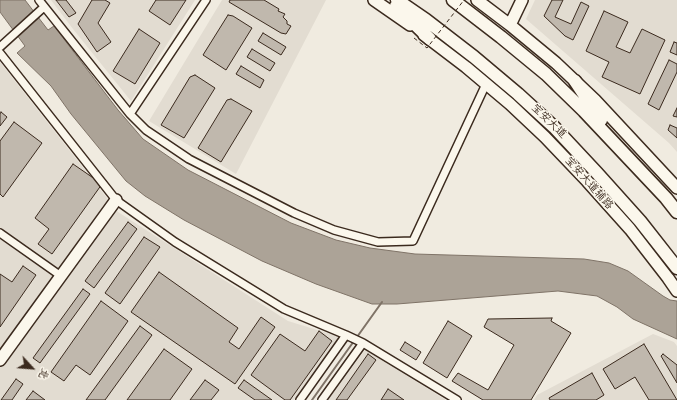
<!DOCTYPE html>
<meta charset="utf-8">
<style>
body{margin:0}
#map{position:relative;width:677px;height:400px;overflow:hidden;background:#f0ebe0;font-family:"Gochi Hand","LXGW WenKai TC",sans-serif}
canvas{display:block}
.north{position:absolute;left:12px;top:348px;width:40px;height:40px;-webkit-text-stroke:3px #fbf7ec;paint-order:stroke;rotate:116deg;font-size:11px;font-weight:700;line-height:16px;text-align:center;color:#3b2a1e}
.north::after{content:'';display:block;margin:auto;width:14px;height:18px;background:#3b2a1e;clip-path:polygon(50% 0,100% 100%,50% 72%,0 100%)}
</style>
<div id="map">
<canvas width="677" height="400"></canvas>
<div class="north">北</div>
</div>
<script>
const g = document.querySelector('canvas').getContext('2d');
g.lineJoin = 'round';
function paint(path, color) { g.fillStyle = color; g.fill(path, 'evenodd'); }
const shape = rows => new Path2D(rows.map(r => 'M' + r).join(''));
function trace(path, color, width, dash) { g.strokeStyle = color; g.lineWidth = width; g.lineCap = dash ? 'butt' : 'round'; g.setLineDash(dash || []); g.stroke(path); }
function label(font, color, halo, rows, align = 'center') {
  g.font = font + ' "Gochi Hand","LXGW WenKai TC",sans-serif'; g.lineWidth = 3; g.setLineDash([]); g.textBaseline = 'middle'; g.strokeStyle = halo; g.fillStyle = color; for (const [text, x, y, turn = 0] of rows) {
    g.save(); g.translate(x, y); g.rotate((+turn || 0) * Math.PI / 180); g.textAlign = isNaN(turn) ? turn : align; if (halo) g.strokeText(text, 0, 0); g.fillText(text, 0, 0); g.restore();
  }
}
const built = shape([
 [51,0,195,0,131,101,73,29],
 [222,0,326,0,236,174,149,121],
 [535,0,677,0,677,152,669,143,526,19],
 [0,62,118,212,288,321,340,337,294,400,0,400],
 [653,334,674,342,677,346,677,400,534,400,537,395],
 [365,350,446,400,328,400]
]);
const water = shape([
 [0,0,25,0,48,30,54,26,118,110,143,139,188,170,291,223,336,240,370,248,415,254,584,259,609,263,628,271,663,296,670,300,677,301,677,339,633,319,617,307,597,296,558,291,397,304,372,304,316,284,262,261,184,220,145,196,126,181,71,114,51,86,17,53,25,46,0,12,0,0]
]);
const stream = shape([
 [357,337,382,302],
 [312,400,354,341]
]);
const building = shape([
 [56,0,66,0,76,13,69,17,56,0],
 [92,0,105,0,110,3,98,23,111,42,97,52,78,24,92,0],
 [156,0,186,0,170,25,149,11,156,0],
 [230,0,264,0,279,9,278,11,285,14,283,17,287,21,287,24,291,26,286,34,281,33,229,2,230,0],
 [552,0,563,0,555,17,571,24,581,2,589,6,573,40,565,36,544,16,552,0],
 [604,11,628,22,616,47,630,53,642,29,665,40,640,94,602,77,609,62,586,51,604,11],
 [228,15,233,16,252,28,226,70,203,55,228,15],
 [139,29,160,43,135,84,113,71,139,29],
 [263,33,286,47,281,55,258,41,263,33],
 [674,42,677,43,677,55,670,52,674,42],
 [252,49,275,63,270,71,247,57,252,49],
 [669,60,677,64,677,72,659,110,648,104,669,60],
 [241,66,264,80,260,88,236,74,241,66],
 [195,75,215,88,184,138,161,125,190,77,195,75],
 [231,99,252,111,221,162,198,148,227,100,231,99],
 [677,108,677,117,673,116,677,108],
 [1,112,7,117,0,126,0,114,1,112],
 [14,122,42,143,3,197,0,194,0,141,14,122],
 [670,125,677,128,677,138,668,130,670,125],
 [73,164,102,184,52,254,38,244,49,229,35,218,73,164],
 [128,222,137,229,94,288,85,281,128,222],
 [144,237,160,247,120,304,105,293,144,237],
 [23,266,36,275,0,327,0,274,12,282,23,266],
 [159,272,238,328,229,342,239,349,261,317,275,327,235,384,131,312,159,272],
 [83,289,90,294,40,363,33,358,83,289],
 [101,301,128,321,90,375,76,365,64,381,51,372,101,301],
 [552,318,551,321,571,333,531,400,483,400,452,381,458,373,488,390,514,345,484,327,488,319,552,318],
 [448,321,472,336,447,378,423,363,448,321],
 [140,326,152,335,105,400,86,400,140,326],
 [319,331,332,341,290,400,285,400,251,375,280,334,305,351,319,331],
 [405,342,421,352,416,360,400,350,405,342],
 [644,344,677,400,649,400,635,377,615,389,603,369,644,344],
 [164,349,192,369,170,400,127,400,164,349],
 [368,354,376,360,347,400,336,400,368,354],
 [663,354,677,365,677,383,661,356,663,354],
 [592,373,604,395,596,400,550,400,549,398,592,373],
 [16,379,23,384,12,400,1,400,16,379],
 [205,380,219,390,211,400,190,400,205,380],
 [244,380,272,400,255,400,238,388,244,380],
 [388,389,404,400,381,400,388,389],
 [33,391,45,400,26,400,33,391]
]);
const street = shape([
 [39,0,130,114,146,130,189,159,294,213,334,230,378,242,413,241,486,84],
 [0,47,44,7],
 [0,53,116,200,175,242,284,309,346,335,363,343,457,400],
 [130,114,206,0],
 [0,233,61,276],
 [300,400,346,335],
 [322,400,363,343]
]);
const secondary = shape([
 [374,0,410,25],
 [477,0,510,25,556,63,595,100,677,188],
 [510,25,522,0],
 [424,35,466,67,510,104,545,137,587,181,630,229,668,278,677,291],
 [0,360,116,200]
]);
const primary = shape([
 [397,0,426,20,474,57,518,94,554,127,597,173,640,221,677,268],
 [453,0,501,37,546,74,584,111,666,198,677,212],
 [396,6,430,39],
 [575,81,601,120]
]);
const pathBridge = shape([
 [414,38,427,48,464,0]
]);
const streetNames = [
 ["宝安大道",548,122,44],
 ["宝安大道辅路",588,184,48]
];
paint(built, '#e2dcd1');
paint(water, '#aca397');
trace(water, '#7f7367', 1);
trace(stream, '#7f7367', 2);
paint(building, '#c0b8ad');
trace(building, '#3b2a1e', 1);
trace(street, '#3b2a1e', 10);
trace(secondary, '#3b2a1e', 14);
trace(primary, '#3b2a1e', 15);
trace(street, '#fbf7ec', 7);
trace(secondary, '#fbf7ec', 11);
trace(primary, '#fbf7ec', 12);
trace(pathBridge, '#3b2a1e', 1, [4, 3]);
label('11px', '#3b2a1e', '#fbf7ec', streetNames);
</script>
